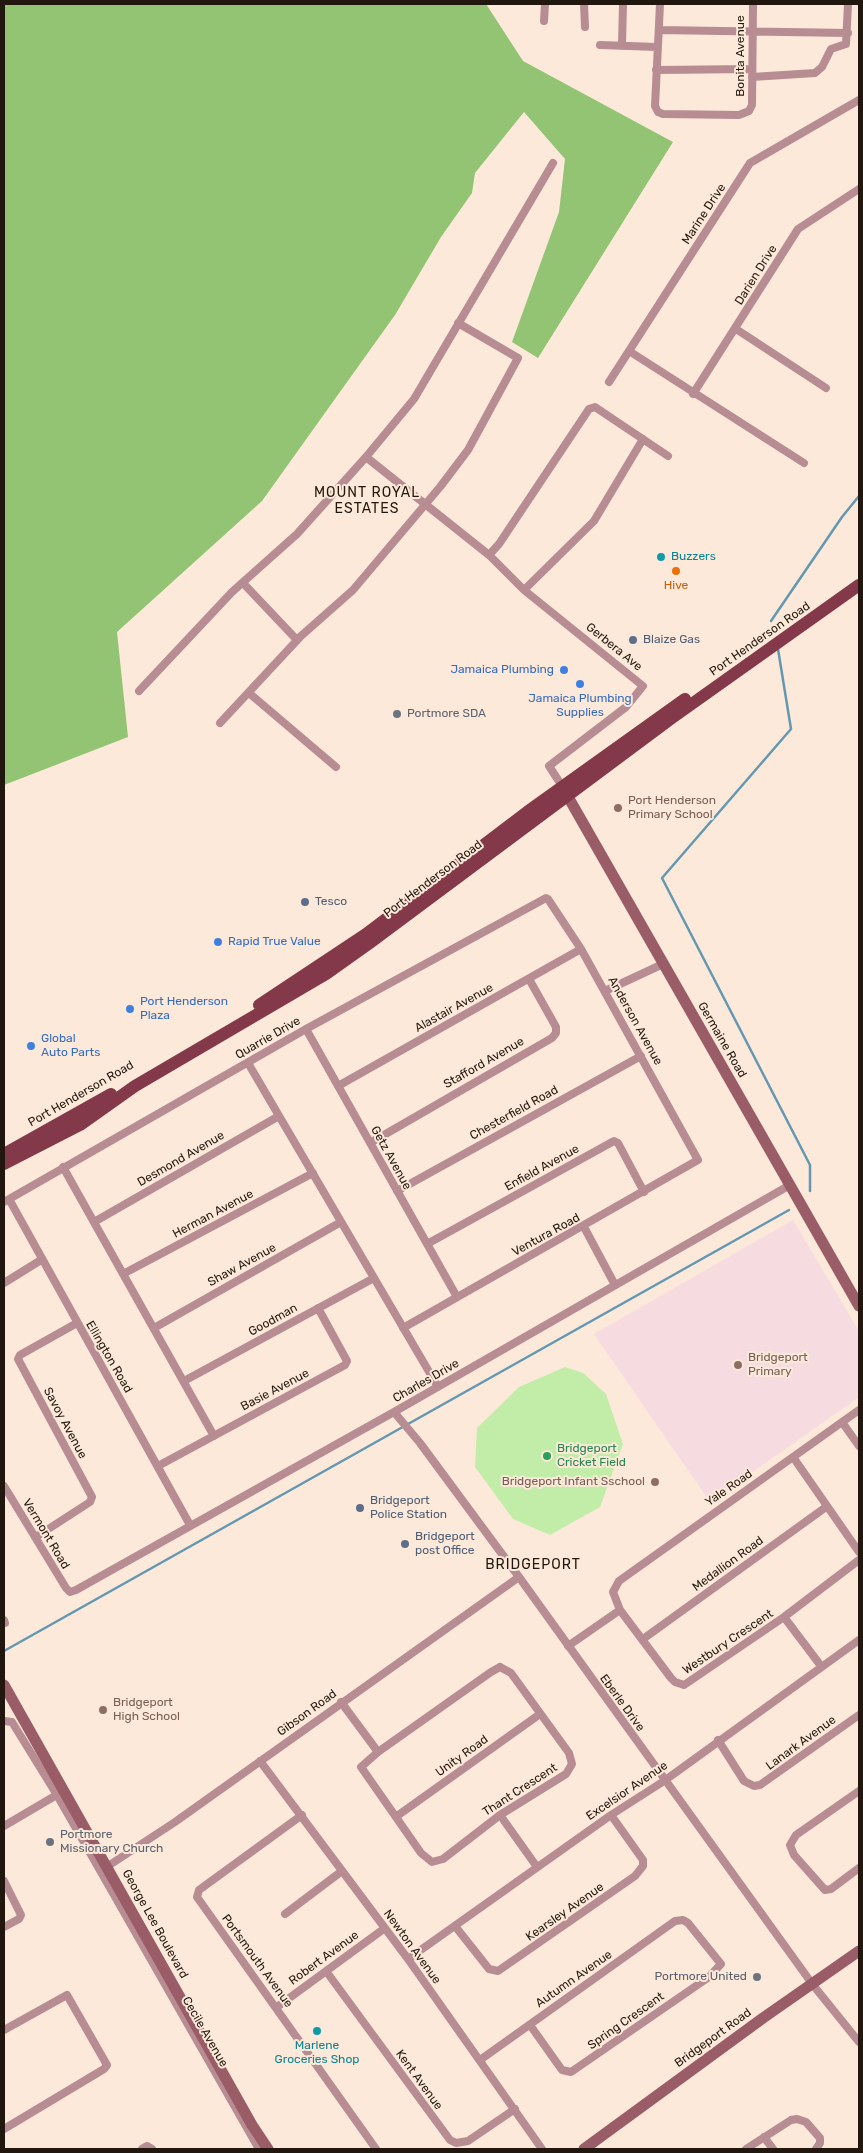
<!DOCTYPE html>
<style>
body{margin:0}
#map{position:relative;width:863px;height:2153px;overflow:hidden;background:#fce9da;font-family:Rubik,sans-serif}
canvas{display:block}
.frame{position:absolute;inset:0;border:5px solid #22170e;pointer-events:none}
</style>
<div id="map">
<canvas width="863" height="2153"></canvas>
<div class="frame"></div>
</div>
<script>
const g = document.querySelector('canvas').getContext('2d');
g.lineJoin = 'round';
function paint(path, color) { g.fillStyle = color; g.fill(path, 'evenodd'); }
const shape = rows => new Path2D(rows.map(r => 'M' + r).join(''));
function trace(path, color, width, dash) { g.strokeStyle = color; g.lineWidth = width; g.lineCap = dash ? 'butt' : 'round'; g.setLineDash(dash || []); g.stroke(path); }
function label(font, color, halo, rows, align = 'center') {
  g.font = font + ' Rubik,sans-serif'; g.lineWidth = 4; g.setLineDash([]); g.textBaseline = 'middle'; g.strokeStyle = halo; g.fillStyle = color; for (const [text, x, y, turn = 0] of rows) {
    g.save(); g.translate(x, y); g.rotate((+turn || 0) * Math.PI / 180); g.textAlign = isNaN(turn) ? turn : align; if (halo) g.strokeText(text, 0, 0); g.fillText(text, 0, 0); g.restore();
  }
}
const education = shape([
 [793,1220,859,1331,859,1397,710,1502,594,1334]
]);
const green = shape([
 [565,1367,583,1373,606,1394,623,1444,600,1507,550,1535,513,1519,475,1467,477,1428,519,1387]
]);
const forest = shape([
 [4,4,486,4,523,61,673,142,538,358,512,342,559,212,565,159,524,112,475,173,472,193,441,237,395,315,262,501,117,632,128,737,4,785]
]);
const stream = shape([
 [771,621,842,517,859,496],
 [778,649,791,729,662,878,810,1165,810,1191],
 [4,1651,789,1210]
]);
const street = shape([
 [584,4,585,27],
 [660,4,655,106,658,112,663,114,739,115,749,111,752,105,753,4],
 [544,21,545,4],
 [659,30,848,33],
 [600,45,657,47],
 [622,45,623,4],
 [656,70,752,69],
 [752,77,815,73,822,67,831,49,846,44,848,4],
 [736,329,826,388],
 [629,351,804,463],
 [609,382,750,163,859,100],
 [693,394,798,229,859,189],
 [366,457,489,555,524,590,643,686,626,707,549,766,562,786],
 [489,555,499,544,589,409,595,407,668,456],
 [243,583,297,640],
 [524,590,594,521,643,439],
 [139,691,232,592,297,534,366,457,414,399,553,163],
 [249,693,336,767],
 [220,723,301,636,353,590,440,487,468,450,518,358,458,323],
 [605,991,663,964],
 [306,1029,457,1297],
 [248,1063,438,1387],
 [338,1086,581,949],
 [370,1143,552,1038,556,1033,556,1027,529,979],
 [63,1167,214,1436],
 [397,1191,641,1056],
 [9,1199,190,1525],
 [4,1202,306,1029,546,898,548,899,581,949,698,1160,403,1328],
 [94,1222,279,1116],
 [584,1227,615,1285],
 [427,1244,614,1141,618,1143,644,1192],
 [123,1274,313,1173],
 [4,1283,41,1260],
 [154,1328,341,1222],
 [184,1381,374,1278],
 [859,1410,619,1581,613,1592,620,1610,671,1678,675,1682,684,1685,784,1617,859,1560],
 [394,1412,420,1443,519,1577,813,1985,859,2042],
 [842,1422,859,1446],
 [793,1457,859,1552],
 [158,1466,345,1365,347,1361,318,1308],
 [4,1486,66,1588,70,1592,76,1590,394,1412,790,1185],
 [36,1537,90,1502,92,1497,18,1359,20,1355,77,1323],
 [784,1617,821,1666],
 [4,1620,5,1623],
 [643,1639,826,1507],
 [568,1646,620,1610],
 [500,1667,511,1673,569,1753,572,1764,566,1774,500,1815,443,1859,432,1862,421,1853,361,1767,378,1752,491,1672,500,1667],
 [341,1702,378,1752],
 [4,1721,12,1722,57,1795,259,2149],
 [718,1740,744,1781,754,1786,760,1785,859,1715],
 [260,1761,408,1959,542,2149],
 [859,1791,796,1835,790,1845,794,1855,825,1890,831,1889,859,1868],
 [302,1815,199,1890,197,1897,376,2149],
 [500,1815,537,1867],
 [397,1816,540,1714],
 [4,1826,60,1793],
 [108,1866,175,1822,519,1577],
 [4,1881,21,1915,19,1919,4,1927],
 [285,1914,342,1871],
 [455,1926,489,1969,498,1971,635,1876,643,1866,643,1860,611,1815],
 [408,1959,611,1815,664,1781,859,1640],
 [326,1971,450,2140,456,2143,468,2141,515,2109],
 [277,2007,385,1928],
 [4,2030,67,1995,107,2065,104,2069,4,2129],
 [480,2060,675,1921,683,1920,688,1923,721,1964,709,1977,571,2072,562,2070,530,2025],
 [764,2137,773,2149],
 [142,2149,147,2146,152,2149],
 [746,2149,791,2120,797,2119,806,2122,820,2138,820,2143,816,2149]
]);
const secondary = shape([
 [563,788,859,1306],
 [4,1685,252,2125,268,2149],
 [584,2149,763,2018,859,1951]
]);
const primary = shape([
 [259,1005,366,934,527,812,685,699],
 [4,1154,111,1094],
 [4,1164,80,1125,135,1086,326,974,371,942,672,718,859,585]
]);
const markers = [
 [661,557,5,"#0f9aa8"],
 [676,571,5,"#e8710a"],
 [633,640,5,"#5c6f8a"],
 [564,670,5,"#3f7fe0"],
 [580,684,5,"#3f7fe0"],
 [397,714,5,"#6b7280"],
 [618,808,5,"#8d6e63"],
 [305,902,5,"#5c6f8a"],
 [218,942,5,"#3f7fe0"],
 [130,1009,5,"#3f7fe0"],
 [31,1046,5,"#3f7fe0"],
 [738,1365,5,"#8d6e63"],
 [547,1456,5,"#2e9e5b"],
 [655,1482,5,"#8d6e63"],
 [360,1508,5,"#5c6f8a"],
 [405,1544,5,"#5c6f8a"],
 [103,1710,5,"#8d6e63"],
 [50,1842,5,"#6b7280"],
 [757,1977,5,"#6b7280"],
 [317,2031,5,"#0f9aa8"]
];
const streetNames = [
 ["Bonita Avenue",741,56,-90],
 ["Marine Drive",704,214,-57],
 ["Darien Drive",756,275,-58],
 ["Port Henderson Road",760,639,-35],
 ["Gerbera Ave",614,647,39],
 ["Port Henderson Road",433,879,-37],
 ["Alastair Avenue",454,1008,-29],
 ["Anderson Avenue",635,1021,61],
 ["Quarrie Drive",268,1038,-30],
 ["Germaine Road",722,1040,60],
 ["Stafford Avenue",484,1063,-30],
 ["Port Henderson Road",81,1094,-30],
 ["Chesterfield Road",514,1113,-29],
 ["Getz Avenue",391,1158,61],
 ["Desmond Avenue",181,1159,-30],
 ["Enfield Avenue",542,1168,-29],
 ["Herman Avenue",213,1214,-28],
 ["Ventura Road",546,1235,-29],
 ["Shaw Avenue",242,1265,-29],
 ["Goodman",273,1320,-29],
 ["Ellington Road",109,1357,60],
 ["Charles Drive",426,1381,-30],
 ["Basie Avenue",275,1390,-28],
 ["Savoy Avenue",65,1423,62],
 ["Yale Road",729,1488,-35],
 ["Vermont Road",46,1534,59],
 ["Medallion Road",728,1564,-36],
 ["Westbury Crescent",728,1642,-34],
 ["Eberle Drive",622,1703,54],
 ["Gibson Road",307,1713,-36],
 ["Lanark Avenue",801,1743,-36],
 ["Unity Road",462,1756,-36],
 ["Thant Crescent",520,1790,-33],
 ["Excelsior Avenue",627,1791,-34],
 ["Kearsley Avenue",565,1912,-35],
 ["George Lee Boulevard",155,1924,61],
 ["Newton Avenue",412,1947,54],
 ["Robert Avenue",324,1958,-36],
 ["Portsmouth Avenue",257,1961,54],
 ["Autumn Avenue",574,1979,-35],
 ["Spring Crescent",626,2021,-35],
 ["Cecile Avenue",205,2032,60],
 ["Bridgeport Road",713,2038,-36],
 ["Kent Avenue",419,2080,54]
];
const cultureNames = [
 ["Buzzers",671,557],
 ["Marlene",317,2046,"center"],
 ["Groceries Shop",317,2060,"center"]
];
const foodNames = [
 ["Hive",676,586]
];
const serviceNames = [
 ["Blaize Gas",643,640],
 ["Tesco",315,902],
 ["Bridgeport",370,1501],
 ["Police Station",370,1515],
 ["Bridgeport",415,1537],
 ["post Office",415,1551]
];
const shopNames = [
 ["Jamaica Plumbing",554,670,"right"],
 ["Jamaica Plumbing",580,699,"center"],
 ["Supplies",580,713,"center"],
 ["Rapid True Value",228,942],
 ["Port Henderson",140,1002],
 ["Plaza",140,1016],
 ["Global",41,1039],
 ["Auto Parts",41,1053]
];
const worshipNames = [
 ["Portmore SDA",407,714],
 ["Portmore",60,1835],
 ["Missionary Church",60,1849],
 ["Portmore United",747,1977,"right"]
];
const educationNames = [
 ["Port Henderson",628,801],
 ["Primary School",628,815],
 ["Bridgeport",748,1358],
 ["Primary",748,1372],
 ["Bridgeport Infant Sschool",645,1482,"right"],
 ["Bridgeport",113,1703],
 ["High School",113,1717]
];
const leisureNames = [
 ["Bridgeport",557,1449],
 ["Cricket Field",557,1463]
];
const neighbourhoodNames = [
 ["MOUNT ROYAL",367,493],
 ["ESTATES",367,509],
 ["BRIDGEPORT",533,1565]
];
paint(education, '#f6dbe0');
paint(green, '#c1eda9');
paint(forest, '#92c474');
trace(stream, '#6498b2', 2.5);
trace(street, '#b78c92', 8);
trace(secondary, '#9a5c67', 11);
trace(primary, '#83394a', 12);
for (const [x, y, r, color] of markers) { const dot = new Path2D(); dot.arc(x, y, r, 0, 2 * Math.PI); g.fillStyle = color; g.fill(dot); trace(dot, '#fce9da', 2); }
label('12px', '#22170e', '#fce9da', streetNames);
label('12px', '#0d838f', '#fce9da', cultureNames, 'left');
label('12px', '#c56008', '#fce9da', foodNames);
label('12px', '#4e5e75', '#fce9da', serviceNames, 'left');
label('12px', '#366cbe', '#fce9da', shopNames, 'left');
label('12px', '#5b616d', '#fce9da', worshipNames, 'left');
label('12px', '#785e54', '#fce9da', educationNames, 'left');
label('12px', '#27864d', '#fce9da', leisureNames, 'left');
g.letterSpacing = '1px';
label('14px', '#22170e', '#fce9da', neighbourhoodNames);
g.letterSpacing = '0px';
</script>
